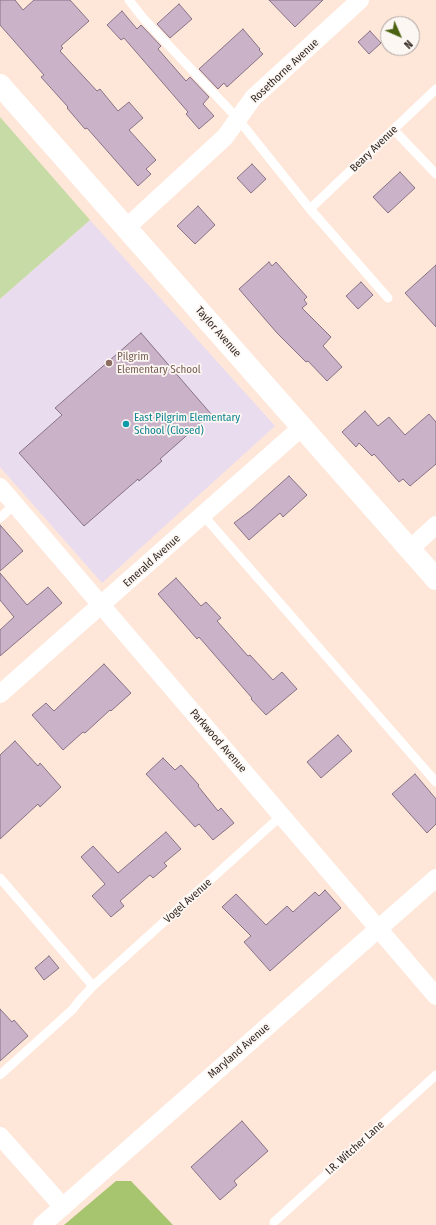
<!DOCTYPE html>
<style>
body{margin:0}
#map{position:relative;width:436px;height:1225px;overflow:hidden;background:#fee6d9;font-family:"Fira Sans Condensed",sans-serif}
canvas{display:block}
.north{position:absolute;left:380px;top:16px;width:40px;height:40px;box-sizing:border-box;background:#fdf7f4;border:1px solid #aca4a0;border-radius:50%;rotate:135deg;font-size:11px;font-weight:700;line-height:16px;text-align:center;color:#322721}
.north::after{content:'';display:block;margin:auto;width:14px;height:18px;background:#4b6210;clip-path:polygon(50% 0,100% 100%,50% 72%,0 100%)}
</style>
<div id="map">
<canvas width="436" height="1225"></canvas>
<div class="north">N</div>
</div>
<script>
const g = document.querySelector('canvas').getContext('2d');
g.lineJoin = 'round';
function paint(path, color) { g.fillStyle = color; g.fill(path, 'evenodd'); }
const shape = rows => new Path2D(rows.map(r => 'M' + r).join(''));
function trace(path, color, width, dash) { g.strokeStyle = color; g.lineWidth = width; g.lineCap = dash ? 'butt' : 'round'; g.setLineDash(dash || []); g.stroke(path); }
function label(font, color, halo, rows, align = 'center') {
  g.font = font + ' "Fira Sans Condensed",sans-serif'; g.lineWidth = 3.5; g.setLineDash([]); g.textBaseline = 'middle'; g.strokeStyle = halo; g.fillStyle = color; for (const [text, x, y, turn = 0] of rows) {
    g.save(); g.translate(x, y); g.rotate((+turn || 0) * Math.PI / 180); g.textAlign = isNaN(turn) ? turn : align; if (halo) g.strokeText(text, 0, 0); g.fillText(text, 0, 0); g.restore();
  }
}
const education = shape([
 [90,220,275,426,102,583,0,467,0,299]
]);
const green = shape([
 [0,117,90,220,0,299]
]);
const forest = shape([
 [116,1181,131,1181,173,1225,64,1225]
]);
const building = shape([
 [0,0,15,0,23,10,34,0,70,0,89,21,61,46,63,48,60,51,97,91,100,89,118,111,129,102,143,118,129,130,156,160,146,169,151,174,138,186,87,128,85,129,67,108,68,107,41,77,44,75,0,25,0,0],
 [269,0,323,0,295,27,269,0],
 [179,4,192,19,170,38,157,24,179,4],
 [122,11,137,29,141,25,161,46,158,49,186,81,190,77,209,97,203,104,214,116,199,129,186,114,188,112,124,38,121,40,107,25,122,11],
 [243,29,260,49,259,50,263,54,227,87,224,83,218,89,199,69,243,29],
 [370,31,381,43,369,54,358,42,370,31],
 [252,164,266,179,251,193,237,178,252,164],
 [400,172,415,188,388,213,373,197,400,172],
 [198,206,215,225,195,244,177,226,198,206],
 [269,262,272,266,276,262,307,297,304,300,307,304,302,308,331,337,323,346,342,367,327,381,308,361,306,362,277,333,239,289,269,262],
 [436,265,436,327,405,293,436,265],
 [361,282,373,295,358,309,346,296,361,282],
 [141,333,211,414,160,459,162,461,139,481,138,479,84,526,19,453,62,415,55,408,141,333],
 [365,411,378,426,389,417,405,435,429,414,436,422,436,464,410,486,403,479,399,482,374,454,372,456,359,443,356,447,342,432,365,411],
 [289,476,307,495,283,517,280,513,249,540,234,523,251,510,289,476],
 [0,525,23,551,0,571,0,525],
 [0,573,27,605,48,587,62,603,0,656,0,630,14,617,0,600,0,573],
 [176,578,201,606,206,602,221,618,217,621,248,656,250,655,273,680,282,672,297,689,266,715,251,699,252,698,199,637,197,639,158,594,176,578],
 [104,664,131,693,111,711,110,710,85,733,83,732,63,750,32,715,46,703,54,711,104,664],
 [338,735,352,751,321,778,307,762,338,735],
 [15,741,38,766,40,763,61,787,40,807,38,804,0,839,0,755,15,741],
 [163,758,175,770,181,765,199,785,198,786,218,811,221,808,234,823,213,840,199,824,195,827,146,774,163,758],
 [415,774,436,799,436,824,427,833,392,794,415,774],
 [166,832,181,849,164,863,167,866,153,878,150,875,120,901,124,906,111,917,92,896,105,884,81,857,93,846,118,873,166,832],
 [325,890,341,908,270,971,244,942,251,936,222,907,236,894,266,925,287,906,293,912,315,892,319,896,325,890],
 [49,956,59,968,44,980,35,968,49,956],
 [0,1009,12,1022,14,1020,28,1036,0,1061,0,1009],
 [242,1121,268,1151,234,1181,237,1185,220,1200,191,1167,242,1121]
]);
const lane = shape([
 [129,0,143,18,238,119,310,209,388,298],
 [394,130,436,174],
 [310,209,436,89],
 [203,515,436,782],
 [0,518,15,504],
 [0,878,93,986],
 [0,1075,72,1010,80,1000,93,986,282,815],
 [274,1222,436,1075]
]);
const street = shape([
 [126,228,225,137,253,98,360,0],
 [0,487,436,996],
 [410,549,436,525],
 [0,694,302,427],
 [0,1136,63,1207],
 [42,1225,436,878]
]);
const secondary = shape([
 [0,85,436,579]
]);
const markers = [
 [109,363,4,"#8d6e63"],
 [126,424,4,"#0f9aa8"]
];
const streetNames = [
 ["Rosethorne Avenue",285,71,-43],
 ["Beary Avenue",374,149,-44],
 ["Taylor Avenue",218,332,49],
 ["Emerald Avenue",152,561,-42],
 ["Parkwood Avenue",218,741,49],
 ["Vogel Avenue",188,901,-42],
 ["Maryland Avenue",239,1051,-41],
 ["I.R. Witcher Lane",355,1148,-42]
];
const educationNames = [
 ["Pilgrim",117,357],
 ["Elementary School",117,370]
];
const cultureNames = [
 ["East Pilgrim Elementary",134,418],
 ["School (Closed)",134,431]
];
paint(education, '#eadcef');
paint(green, '#c7dba6');
paint(forest, '#a7c46e');
paint(building, '#cab3c8');
trace(building, '#877285', 1);
trace(lane, '#fff', 9);
trace(street, '#fff', 18);
trace(secondary, '#fff', 22);
for (const [x, y, r, color] of markers) { const dot = new Path2D(); dot.arc(x, y, r, 0, 2 * Math.PI); g.fillStyle = color; g.fill(dot); trace(dot, '#fdf7f4', 1.5); }
label('11px', '#322721', '#fdf7f4', streetNames);
label('11px', '#785e54', '#fdf7f4', educationNames, 'left');
label('11px', '#0d838f', '#fdf7f4', cultureNames, 'left');
</script>
